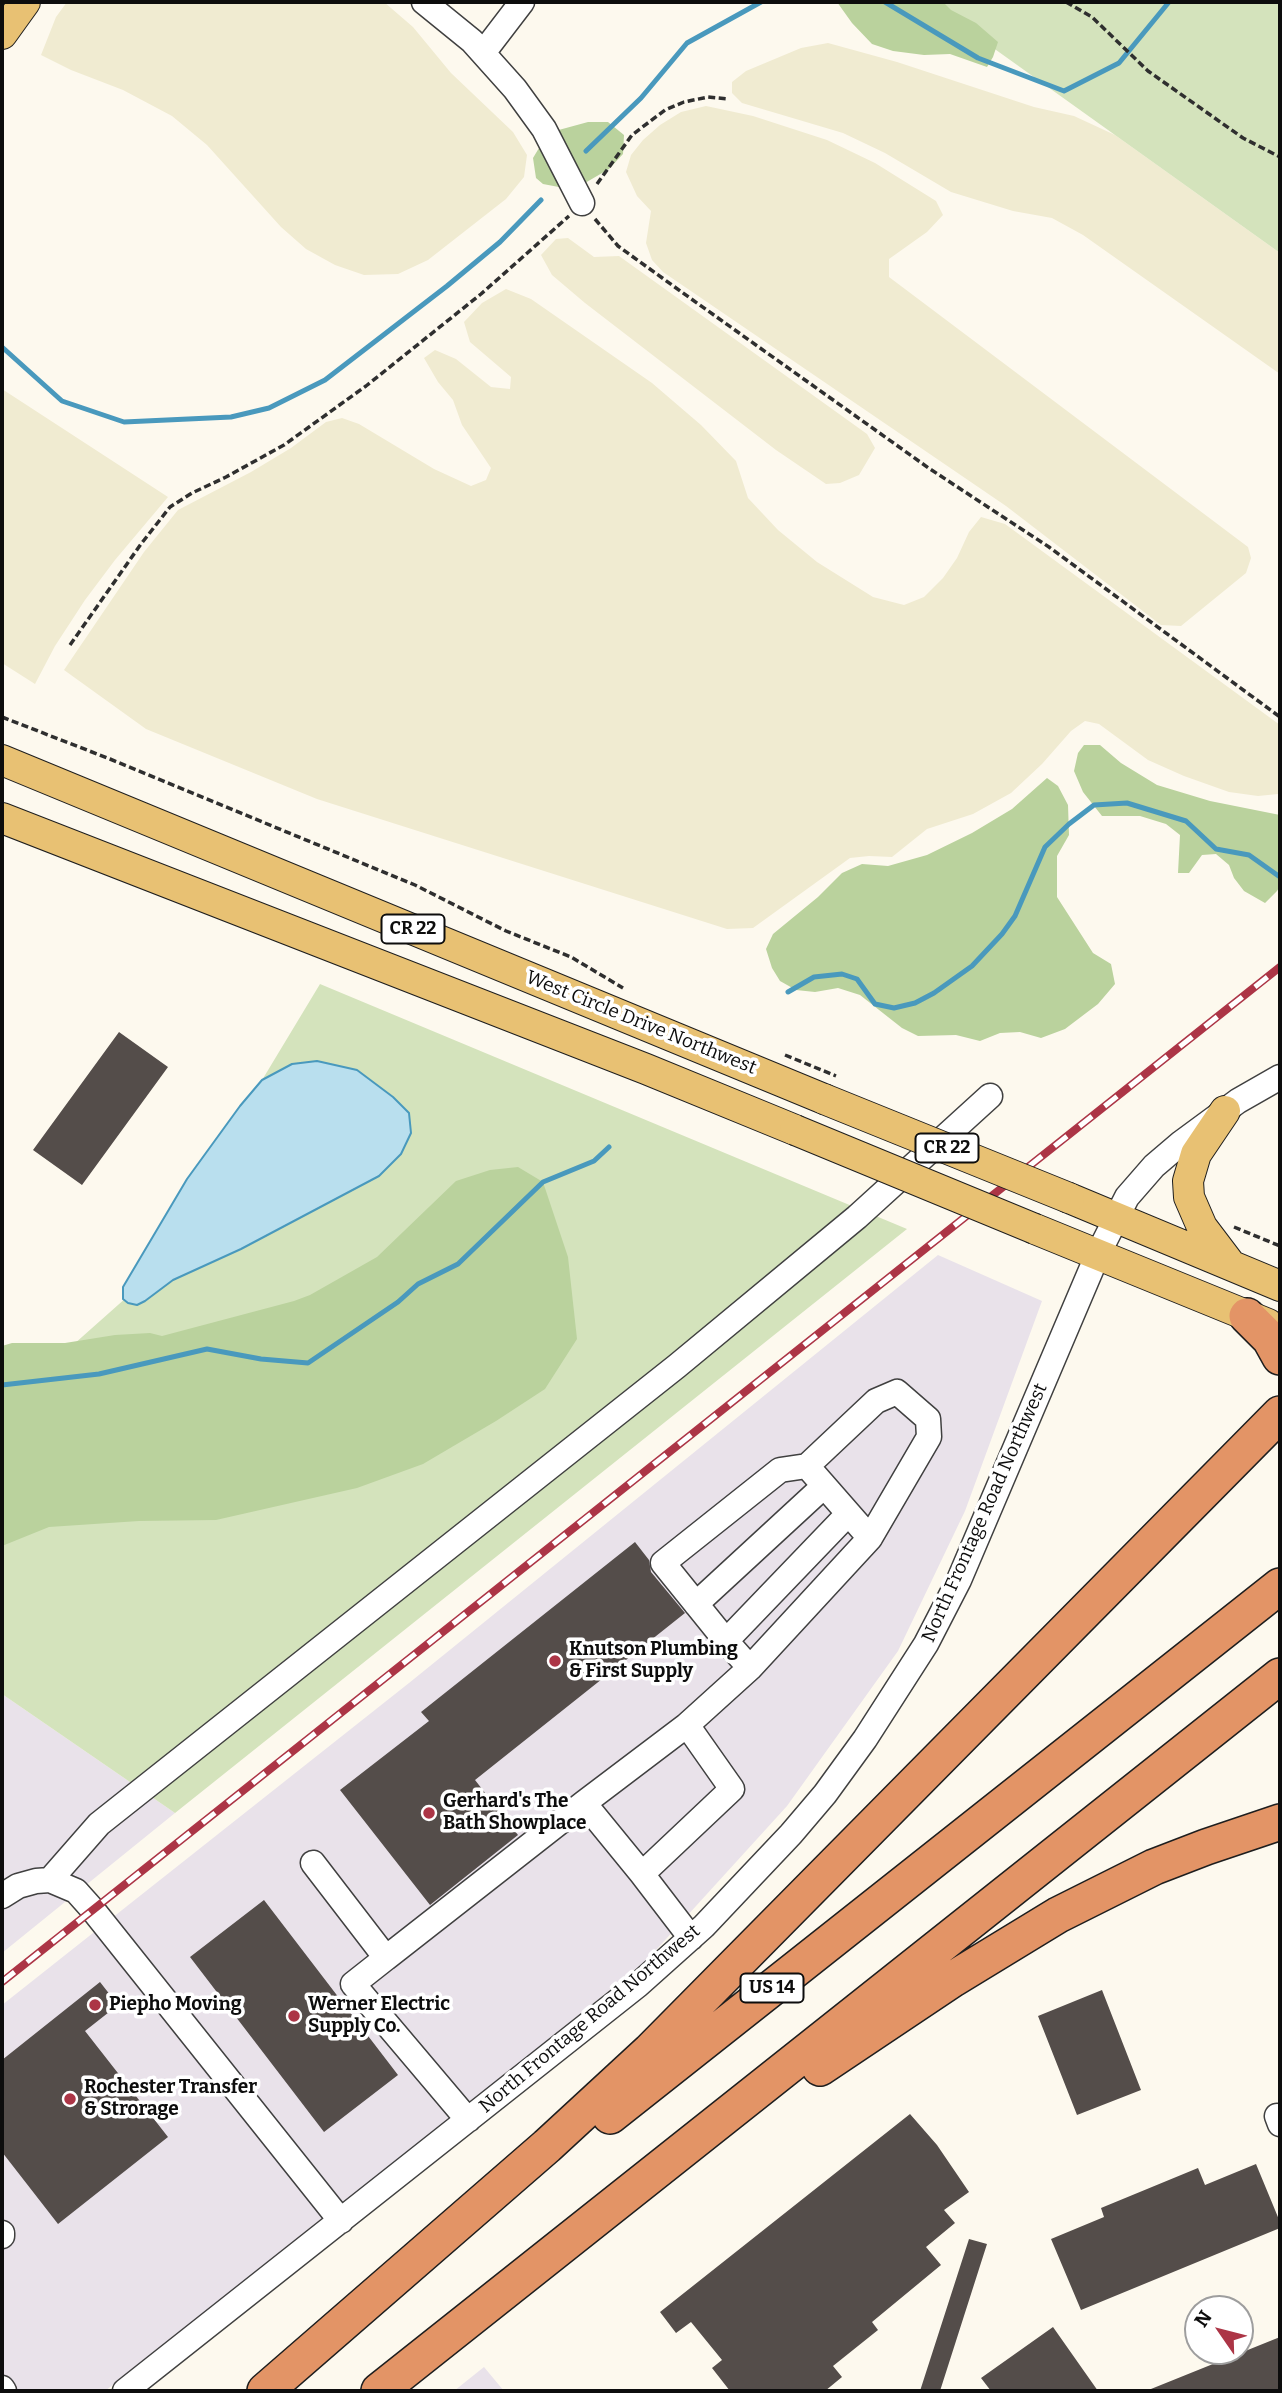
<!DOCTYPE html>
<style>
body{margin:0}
#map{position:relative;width:1282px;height:2393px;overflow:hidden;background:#fdf9ee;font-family:Bitter,serif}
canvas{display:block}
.frame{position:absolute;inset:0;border:4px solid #0d0d0d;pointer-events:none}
.north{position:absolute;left:1184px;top:2295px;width:70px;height:70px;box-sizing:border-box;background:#fff;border:2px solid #9e9e9e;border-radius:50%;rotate:305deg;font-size:19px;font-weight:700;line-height:28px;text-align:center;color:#0d0d0d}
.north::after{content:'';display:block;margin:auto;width:24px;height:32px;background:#ac3546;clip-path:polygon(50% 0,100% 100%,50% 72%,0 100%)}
</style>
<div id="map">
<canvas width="1282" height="2393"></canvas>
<div class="frame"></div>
<div class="north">N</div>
</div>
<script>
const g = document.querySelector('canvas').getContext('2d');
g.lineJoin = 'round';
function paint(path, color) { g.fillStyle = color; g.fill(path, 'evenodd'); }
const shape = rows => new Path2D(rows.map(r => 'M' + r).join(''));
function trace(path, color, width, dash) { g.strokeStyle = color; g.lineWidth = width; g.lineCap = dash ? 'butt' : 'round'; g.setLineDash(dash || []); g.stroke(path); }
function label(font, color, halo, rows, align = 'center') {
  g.font = font + ' Bitter,serif'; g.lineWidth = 7; g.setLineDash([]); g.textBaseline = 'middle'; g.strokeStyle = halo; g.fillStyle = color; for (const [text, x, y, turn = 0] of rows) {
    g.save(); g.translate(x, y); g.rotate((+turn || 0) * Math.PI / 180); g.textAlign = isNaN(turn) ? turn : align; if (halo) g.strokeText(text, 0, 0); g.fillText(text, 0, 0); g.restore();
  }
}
const industrial = shape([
 [938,1255,1042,1301,965,1511,898,1651,787,1806,646,1961,367,2186,105,2391,2,2391,2,2005,409,1683],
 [2,1694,175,1813,2,1953],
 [484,2367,504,2391,454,2391]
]);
const farmland = shape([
 [67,2,384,2,413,27,451,73,513,132,527,155,524,177,506,199,428,260,398,274,364,275,335,265,306,249,281,227,207,145,172,116,123,90,71,70,41,55,56,17],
 [828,43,897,62,1034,107,1074,116,1115,135,1280,253,1280,374,1083,235,1052,218,1013,211,951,192,885,153,843,133,742,103,732,93,732,82,746,71,801,48],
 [706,106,753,116,827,140,875,163,936,201,943,215,927,232,889,259,889,277,1248,547,1251,558,1246,573,1181,626,1161,625,1006,506,663,272,652,260,646,243,651,211,637,196,626,172,631,155,643,140,660,125,681,112],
 [568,238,594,257,619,256,867,434,875,448,859,475,840,483,826,484,776,450,585,303,552,275,541,255,556,239],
 [506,289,531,299,652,383,701,425,736,461,748,498,778,530,817,562,873,597,904,605,924,597,943,578,957,558,969,532,981,517,1005,524,1280,725,1280,792,1278,794,1258,796,1229,792,1184,776,1148,760,1099,724,1085,721,1071,731,1042,764,1011,793,973,814,927,829,892,857,869,856,850,858,753,928,727,929,317,799,146,729,64,670,144,552,178,510,251,472,291,448,326,422,342,418,359,424,434,469,471,486,486,480,491,468,462,425,453,400,438,382,424,358,435,350,456,359,491,387,510,389,511,377,470,342,464,322,482,303],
 [2,389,168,497,115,560,85,600,55,646,35,684,2,663]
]);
const green = shape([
 [929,2,1280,2,1280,253,1115,135],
 [320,984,907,1229,175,1813,2,1694,2,1408,136,1289]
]);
const forest = shape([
 [837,2,943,2,951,10,976,23,998,42,993,57,987,67,950,54,924,55,893,51,872,44,852,23],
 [588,122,608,122,624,135,623,154,609,169,585,183,564,188,543,184,536,178,533,158,542,143,555,131],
 [1084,745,1100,745,1121,763,1157,785,1210,801,1280,815,1280,886,1277,891,1265,903,1244,891,1234,878,1229,865,1216,854,1202,855,1189,873,1178,873,1180,835,1166,824,1140,816,1102,816,1083,792,1074,771,1078,753],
 [1047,778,1058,786,1068,805,1069,835,1057,856,1057,897,1093,953,1111,964,1115,984,1098,1004,1065,1029,1041,1038,1020,1032,1000,1033,980,1041,956,1035,918,1036,902,1028,860,995,838,988,815,992,796,990,780,981,772,968,766,949,773,934,818,897,842,873,862,864,888,866,927,855,972,833,1012,809],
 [518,1167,543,1182,568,1257,577,1339,545,1389,496,1421,423,1464,357,1488,216,1520,139,1521,49,1527,2,1546,2,1346,12,1343,65,1343,115,1335,150,1333,162,1336,294,1301,310,1295,377,1257,456,1181,490,1170]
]);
const water = shape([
 [317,1061,357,1070,393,1097,409,1113,411,1133,401,1154,379,1176,241,1249,173,1280,145,1301,137,1305,128,1303,123,1299,123,1287,187,1179,240,1106,262,1080,292,1064,317,1061]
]);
const stream = shape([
 [885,2,978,58,1064,91,1119,63,1169,2],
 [586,151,641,98,687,43,761,2],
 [2,347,62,401,124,422,231,417,269,408,325,380,447,286,500,242,541,200],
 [788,992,814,977,842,974,857,979,875,1004,894,1008,915,1003,934,993,972,966,1002,934,1015,916,1045,847,1069,824,1094,805,1127,803,1186,821,1216,849,1249,855,1280,877],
 [2,1385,99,1374,207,1349,261,1359,308,1363,398,1302,418,1284,458,1264,543,1182,594,1161,609,1147]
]);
const building = shape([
 [119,1032,168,1067,82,1185,33,1150],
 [635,1542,649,1560,651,1572,685,1613,475,1780,518,1835,430,1905,340,1790,429,1721,421,1712],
 [264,1900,398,2075,324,2132,190,1957],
 [100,1982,118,2005,85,2031,168,2137,58,2224,2,2152,2,2060],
 [1102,1990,1141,2090,1077,2115,1038,2016],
 [910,2114,937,2145,969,2192,944,2210,955,2223,926,2247,941,2265,872,2322,878,2330,833,2366,842,2377,825,2391,730,2391,712,2368,722,2360,691,2322,676,2333,660,2312],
 [1256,2164,1280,2222,1280,2228,1081,2310,1051,2239,1104,2217,1101,2208,1198,2168,1205,2185],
 [969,2239,987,2244,940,2391,920,2391],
 [1053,2327,1098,2391,991,2391,981,2378],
 [1280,2337,1280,2391,1146,2391]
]);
const path = shape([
 [1066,2,1092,17,1148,71,1243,138,1280,157],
 [597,184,632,135,665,110,684,102,708,97,729,99],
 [595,219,618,246,690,298,930,469,1049,547,1280,717],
 [70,645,141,544,170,507,192,493,226,477,284,445,366,386,481,294,569,216],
 [2,717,110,759,415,885,506,931,571,957,623,988],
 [785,1055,836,1076],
 [1234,1227,1280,1246]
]);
const minor = shape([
 [424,2,472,41,515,89,544,129,582,203],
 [483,53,522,2],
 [807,1466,876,1401,897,1392,928,1419,929,1437,870,1538],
 [696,1604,824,1486],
 [726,1641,848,1514],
 [687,1725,750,1668,870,1538,807,1466,780,1470,663,1563,726,1641,750,1668],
 [584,1803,642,1874],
 [313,1863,386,1958,584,1803,687,1725,732,1789,642,1874,691,1938],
 [50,1880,99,1824,677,1366,857,1217,990,1096],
 [2,1896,18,1886,36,1881,50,1880,76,1891,93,1910,341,2221],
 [386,1958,353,1984,468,2120],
 [1277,2116,1280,2124],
 [2,2233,2,2236],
 [2,2388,4,2391],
 [125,2391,638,1985,704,1926,791,1834,825,1794,865,1739,926,1644,959,1580,1097,1256,1127,1197,1154,1166,1181,1143,1238,1101,1280,1077]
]);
const major = shape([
 [2,34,25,2],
 [2,760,824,1099],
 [2,818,646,1069,795,1130],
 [1225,1111,1196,1154,1188,1181,1189,1197,1202,1227,1230,1264],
 [1069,1198,1280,1286],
 [1035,1229,1268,1324]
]);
const highway = shape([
 [1247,1316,1270,1339,1280,1357],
 [820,2068,953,1979,1058,1915,1154,1867,1206,1847,1280,1822],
 [610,2116,1280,1586],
 [265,2391,547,2146,650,2051,1280,1414],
 [379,2391,1280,1676]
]);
const rail = shape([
 [2,1982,1280,967]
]);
const majorBridge = shape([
 [824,1099,1069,1198],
 [795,1130,1035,1229]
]);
const markers = [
 [555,1661,7,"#ac3546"],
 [429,1813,7,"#ac3546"],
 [95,2005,7,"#ac3546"],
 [294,2016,7,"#ac3546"],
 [70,2099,7,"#ac3546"]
];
const shields = [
 [413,929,63],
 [947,1148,63],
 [772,1988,63]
];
const shieldNames = [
 ["CR 22",413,929],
 ["CR 22",947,1148],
 ["US 14",772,1988]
];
const streetNames = [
 ["West Circle Drive Northwest",641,1023,22],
 ["North Frontage Road Northwest",985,1513,-66],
 ["North Frontage Road Northwest",590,2019,-40]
];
const poiNames = [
 ["Knutson Plumbing",569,1650],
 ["& First Supply",569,1672],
 ["Gerhard's The",443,1802],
 ["Bath Showplace",443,1824],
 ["Piepho Moving",109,2005],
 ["Werner Electric",308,2005],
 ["Supply Co.",308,2027],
 ["Rochester Transfer",84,2088],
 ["& Strorage",84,2110]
];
paint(industrial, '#e9e2ea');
paint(farmland, '#f0ebd1');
paint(green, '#d4e3bc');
paint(forest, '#bad29d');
paint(water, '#b9dfee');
trace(water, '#4999bd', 2);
trace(stream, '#4999bd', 5);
paint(building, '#544d4a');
trace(minor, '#404040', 27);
trace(major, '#1e1e1e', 32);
trace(highway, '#1e1e1e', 38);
trace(path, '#2f2f2f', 3.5, [7, 3.5]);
trace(minor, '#fff', 24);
trace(major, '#e8c173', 30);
trace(highway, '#e39466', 35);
trace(rail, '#ac3546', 8);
trace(rail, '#fff', 5, [16]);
trace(majorBridge, '#1e1e1e', 32, []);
trace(majorBridge, '#e8c173', 30);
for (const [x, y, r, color] of markers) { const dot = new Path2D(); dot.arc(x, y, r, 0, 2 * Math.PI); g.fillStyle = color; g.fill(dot); trace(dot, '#fff', 2.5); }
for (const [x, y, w] of shields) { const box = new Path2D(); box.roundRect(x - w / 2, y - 14.5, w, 29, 5); g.fillStyle = '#fff'; g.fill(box); trace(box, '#0d0d0d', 2); }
label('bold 18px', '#0d0d0d', null, shieldNames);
label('19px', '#0d0d0d', '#fff', streetNames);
label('bold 19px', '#0d0d0d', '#fff', poiNames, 'left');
</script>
